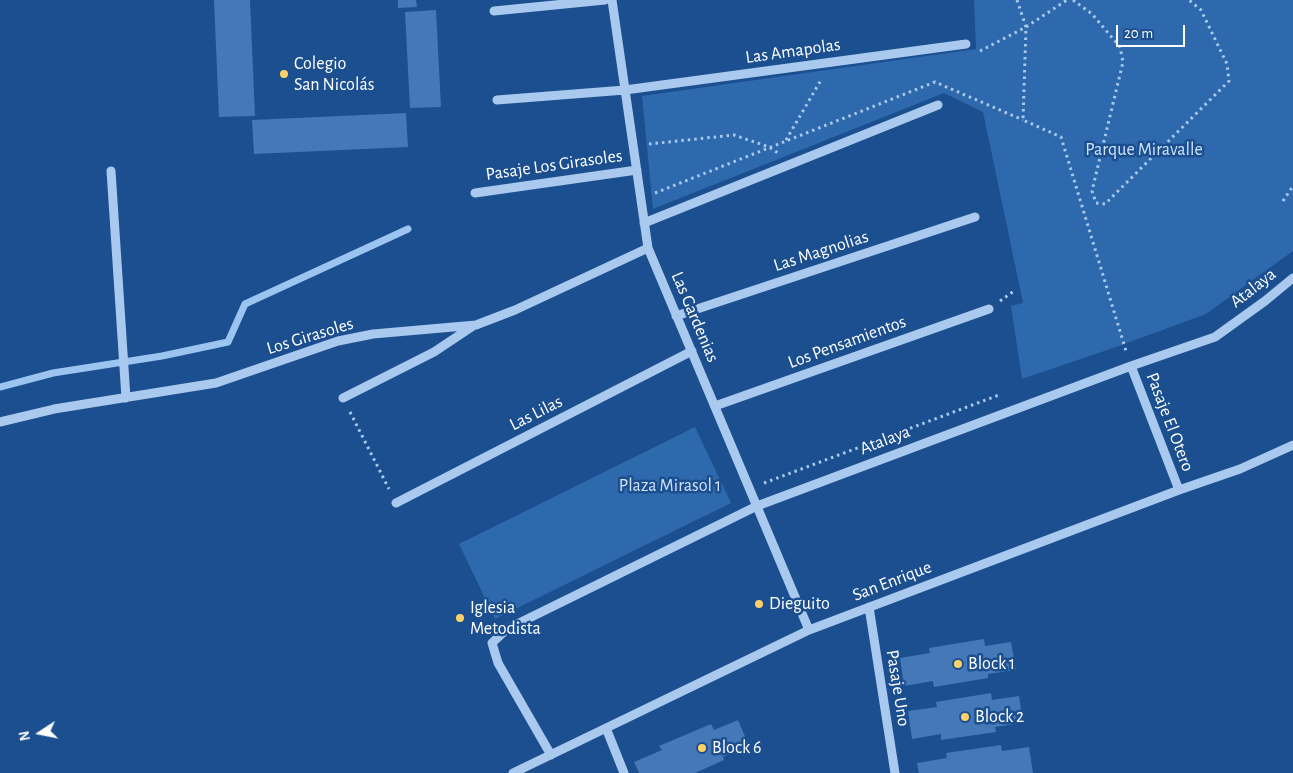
<!DOCTYPE html>
<meta charset="utf-8">
<style>
body{margin:0}
#map{position:relative;width:1293px;height:773px;overflow:hidden;background:#1b4f8f;font-family:"Alegreya Sans",sans-serif}
canvas{display:block}
.north{position:absolute;left:15px;top:708px;width:50px;height:50px;-webkit-text-stroke:4px #1b4f8f;paint-order:stroke;rotate:259deg;font-size:14px;font-weight:700;line-height:20px;text-align:center;color:#fff}
.north::after{content:'';display:block;margin:auto;width:18px;height:22px;background:#fff;clip-path:polygon(50% 0,100% 100%,50% 72%,0 100%)}
.scale{position:absolute;left:1116px;top:25px;width:69px;height:22px;box-sizing:border-box;border:2px solid #fff;border-top:0;padding-left:6px;font-size:15px;line-height:18px;white-space:nowrap;color:#fff;-webkit-text-stroke:4px #1b4f8f;paint-order:stroke}
</style>
<div id="map">
<canvas width="1293" height="773"></canvas>
<div class="north">N</div>
<div class="scale">20 m</div>
</div>
<script>
const g = document.querySelector('canvas').getContext('2d');
g.lineJoin = 'round';
function paint(path, color) { g.fillStyle = color; g.fill(path, 'evenodd'); }
const shape = rows => new Path2D(rows.map(r => 'M' + r).join(''));
function trace(path, color, width, dash) { g.strokeStyle = color; g.lineWidth = width; g.lineCap = dash ? 'butt' : 'round'; g.setLineDash(dash || []); g.stroke(path); }
function label(font, color, halo, rows, align = 'center') {
  g.font = font + ' "Alegreya Sans",sans-serif'; g.lineWidth = 5; g.setLineDash([]); g.textBaseline = 'middle'; g.strokeStyle = halo; g.fillStyle = color; for (const [text, x, y, turn = 0] of rows) {
    g.save(); g.translate(x, y); g.rotate((+turn || 0) * Math.PI / 180); g.textAlign = isNaN(turn) ? turn : align; if (halo) g.strokeText(text, 0, 0); g.fillText(text, 0, 0); g.restore();
  }
}
const green = shape([
 [974,0,1293,0,1293,251,1206,314,1116,347,1022,379,1011,306,1023,303,983,112,944,93,653,209,642,96,976,49],
 [695,427,731,503,495,619,459,544]
]);
const stream = shape([
 [0,387,53,373,162,356,228,342,245,304,408,229]
]);
const building = shape([
 [214,0,250,0,255,116,219,117],
 [398,0,416,0,417,7,398,8],
 [436,10,441,107,410,108,405,12],
 [406,113,408,147,254,154,252,120],
 [984,639,985,646,1011,642,1016,670,988,674,988,678,934,687,933,681,904,686,900,658,930,653,929,648],
 [991,693,992,700,1019,696,1023,723,995,727,996,732,941,740,941,734,912,739,908,711,937,707,936,702],
 [738,720,749,746,723,757,724,760,695,773,639,773,634,762,662,750,659,746,711,724,714,730],
 [1001,745,1002,751,1029,747,1033,773,919,773,917,763,947,758,946,753]
]);
const path = shape([
 [1017,0,1026,27,1023,120,1061,137,1126,351],
 [1073,0,1092,14,1120,47,1123,62,1092,191,1096,203,1105,204,1229,81,1227,64,1201,10,1189,0],
 [980,51,1026,27,1067,0],
 [786,140,821,80],
 [649,144,734,135,769,147,778,153],
 [655,193,935,82,1023,120],
 [1283,201,1293,186],
 [1000,301,1014,291],
 [350,412,389,489],
 [764,483,999,395]
]);
const minor = shape([
 [612,0,648,248,809,630],
 [494,11,605,0],
 [497,100,625,90,966,44],
 [111,171,126,398],
 [475,193,637,170],
 [644,223,938,105],
 [676,316,975,217],
 [1131,366,1179,490],
 [343,398,434,352,473,326],
 [715,406,989,309],
 [0,422,54,409,216,383,338,341,373,334,476,325,515,310,648,248],
 [396,503,692,351],
 [869,607,895,773],
 [606,728,624,773],
 [551,755,498,663,492,643,507,629,757,506,1131,366,1215,337,1265,301,1293,278],
 [513,773,809,630,1179,490,1240,469,1293,445]
]);
const markers = [
 [284,74,5,"#ffd166"],
 [759,604,5,"#ffd166"],
 [460,618,5,"#ffd166"],
 [958,664,5,"#ffd166"],
 [965,717,5,"#ffd166"],
 [702,748,5,"#ffd166"]
];
const streetNames = [
 ["Las Amapolas",793,51,-8],
 ["Pasaje Los Girasoles",554,165,-8],
 ["Las Magnolias",821,251,-18],
 ["Atalaya",1253,288,-38],
 ["Las Gardenias",695,317,67],
 ["Los Girasoles",310,336,-17],
 ["Los Pensamientos",847,342,-20],
 ["Las Lilas",536,413,-27],
 ["Pasaje El Otero",1170,422,69],
 ["Atalaya",885,440,-21],
 ["San Enrique",892,581,-21],
 ["Pasaje Uno",898,688,81]
];
const poiNames = [
 ["Colegio",294,64],
 ["San Nicolás",294,85],
 ["Dieguito",769,604],
 ["Iglesia",470,608],
 ["Metodista",470,629],
 ["Block 1",968,664],
 ["Block 2",975,717],
 ["Block 6",712,748]
];
const parkNames = [
 ["Parque Miravalle",1144,150],
 ["Plaza Mirasol 1",670,486]
];
paint(green, '#2e69ad');
trace(stream, '#9cc4f0', 7);
paint(building, '#4478b7');
trace(path, '#a9c9ee', 3, [2.5, 4]);
trace(minor, '#a9c9ee', 9);
for (const [x, y, r, color] of markers) { const dot = new Path2D(); dot.arc(x, y, r, 0, 2 * Math.PI); g.fillStyle = color; g.fill(dot); trace(dot, '#1b4f8f', 2); }
label('18px', '#fff', '#1b4f8f', streetNames);
label('18px', '#fff', '#1b4f8f', poiNames, 'left');
label('18px', '#cfe3fa', '#1b4f8f', parkNames);
</script>
